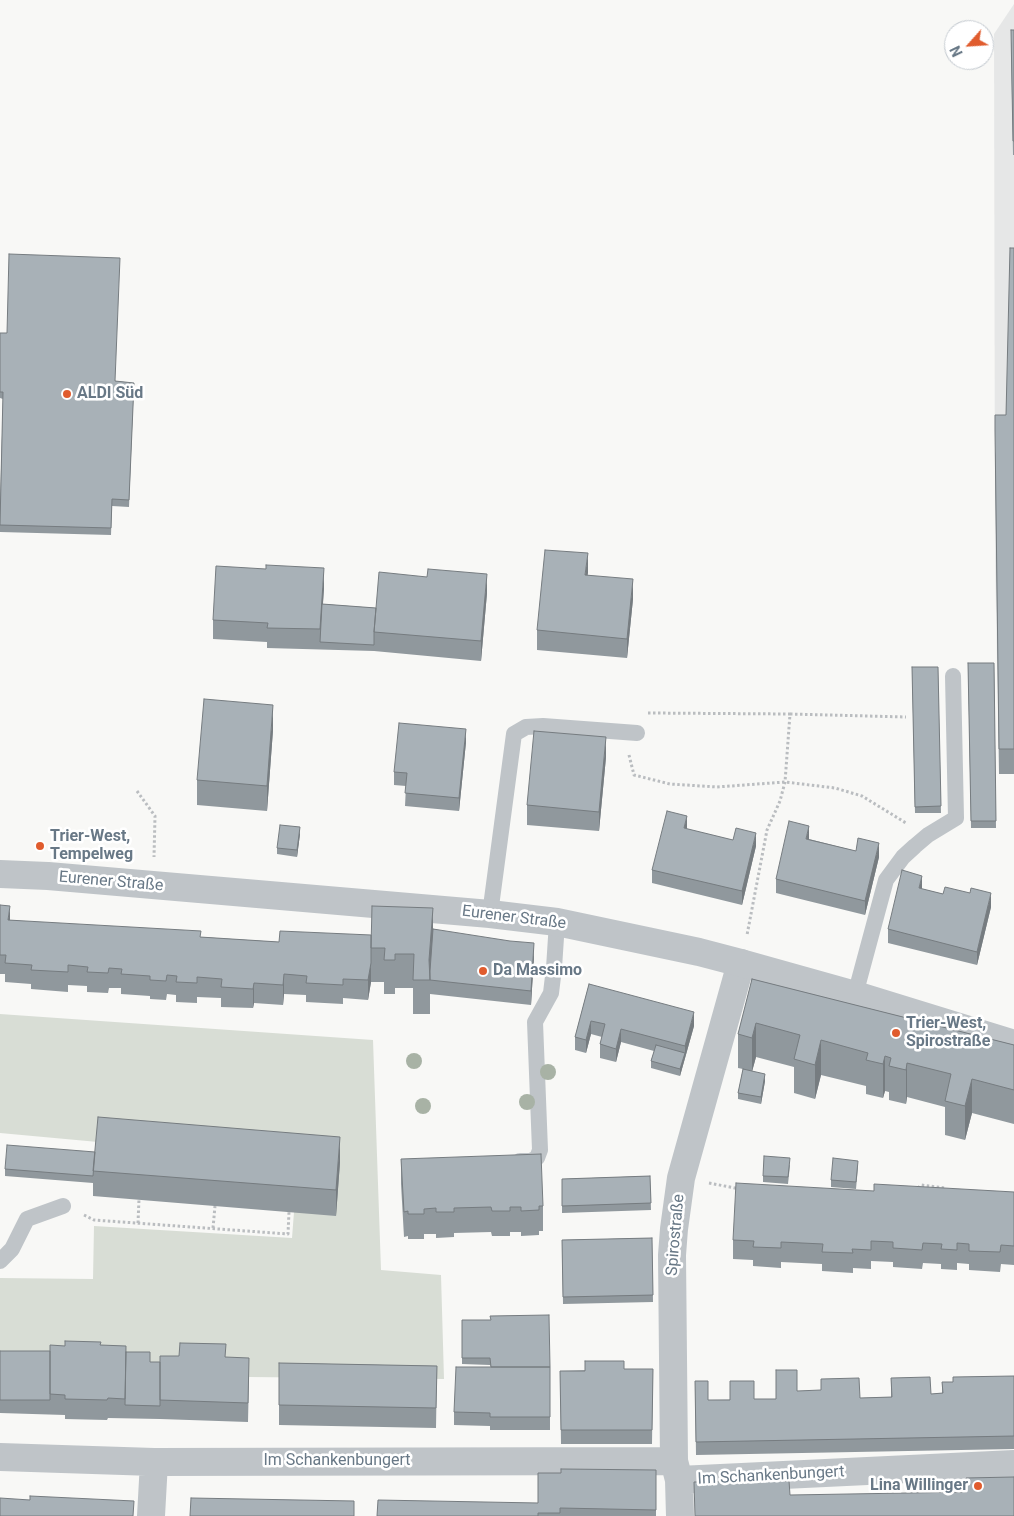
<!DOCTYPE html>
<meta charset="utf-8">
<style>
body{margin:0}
#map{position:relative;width:1014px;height:1516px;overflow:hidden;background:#f8f8f6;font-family:Roboto,sans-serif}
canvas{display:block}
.north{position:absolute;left:944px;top:20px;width:50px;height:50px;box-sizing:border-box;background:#fff;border:1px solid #c3c9cf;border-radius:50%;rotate:244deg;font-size:14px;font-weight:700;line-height:20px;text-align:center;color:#687886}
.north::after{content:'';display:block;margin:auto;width:18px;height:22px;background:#e05c2e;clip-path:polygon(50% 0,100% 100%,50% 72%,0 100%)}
</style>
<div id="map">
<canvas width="1014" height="1516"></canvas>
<div class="north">N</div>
</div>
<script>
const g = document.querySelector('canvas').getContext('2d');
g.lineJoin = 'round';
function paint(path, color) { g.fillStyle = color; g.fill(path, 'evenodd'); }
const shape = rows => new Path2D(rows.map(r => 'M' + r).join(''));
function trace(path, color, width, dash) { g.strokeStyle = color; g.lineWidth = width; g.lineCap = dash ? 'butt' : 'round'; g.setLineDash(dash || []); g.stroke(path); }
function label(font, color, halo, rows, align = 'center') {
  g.font = font + ' Roboto,sans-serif'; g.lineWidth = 5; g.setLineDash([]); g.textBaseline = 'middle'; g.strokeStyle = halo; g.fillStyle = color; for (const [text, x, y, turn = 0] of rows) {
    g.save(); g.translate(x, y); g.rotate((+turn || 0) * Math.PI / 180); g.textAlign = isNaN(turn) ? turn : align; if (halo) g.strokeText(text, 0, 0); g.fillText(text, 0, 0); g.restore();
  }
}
const built = shape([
 [1014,4,1014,774,999,774,995,557,994,34]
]);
const green = shape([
 [0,1014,373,1040,381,1270,441,1275,444,1379,249,1377,0,1364,0,1278,93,1279,94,1226,292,1238,294,1212,98,1142,0,1133]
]);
const path = shape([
 [648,713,790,714,785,782,780,801,767,830,747,935],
 [790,714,906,717],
 [629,755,634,775,670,784,717,787,785,782,835,788,862,796,906,823],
 [137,791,155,816,154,857],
 [709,1183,740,1189],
 [918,1188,921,1185,945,1188],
 [84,1215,94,1220,288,1234,289,1212],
 [138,1223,139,1199],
 [213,1228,215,1206]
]);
const service = shape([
 [490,914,514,734,526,727,543,726,637,733],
 [855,995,886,880,903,857,915,846,928,835,956,818,953,676],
 [520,1161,530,1161,537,1158,540,1150,535,1022,551,993,554,968,557,922],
 [0,1261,12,1249,27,1219,63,1206]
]);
const minor = shape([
 [0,1457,154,1462,674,1461],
 [679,1480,1014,1464],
 [151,1516,154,1462],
 [680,1516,679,1480,674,1461,672,1255,674,1229,681,1178,741,963]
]);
const tertiary = shape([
 [0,874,48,876,490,914,557,922,699,952,741,963,855,995,1014,1044]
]);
const trees = [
 [414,1061],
 [548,1072],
 [527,1102],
 [423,1106]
];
const wall = shape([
 [1014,30,1014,155,1013,155,1011,44],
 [1014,248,1014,774,999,774,995,455,1006,415],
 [0,333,116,381,134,383,129,507,112,506,111,535,0,532,0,503,3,399,0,398],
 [587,575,633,599,627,658,537,650,537,630],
 [324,588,323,604,376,608,487,593,481,661,374,651,267,648,267,642,213,639,213,620],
 [968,663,994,663,996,828,971,828],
 [912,667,938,667,941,813,915,813],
 [273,730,267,811,197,805,197,780],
 [466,742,459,811,405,806,406,786,394,785,394,772],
 [606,757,599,831,527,825,527,805],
 [687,829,756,846,742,905,652,883,652,870],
 [300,834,297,857,277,854,277,848],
 [809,839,879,857,865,915,776,893,776,879],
 [922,889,943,894,970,893,991,907,977,965,888,943,888,929],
 [0,905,10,920,201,937,279,942,371,935,433,929,534,956,531,1005,430,994,430,1014,413,1014,413,988,395,988,395,994,384,994,384,982,371,982,368,1000,343,998,343,1004,306,1002,306,995,284,994,283,1005,254,1003,253,1008,221,1007,221,998,197,997,197,1003,176,1002,176,995,167,994,166,1000,150,999,150,996,121,994,121,988,109,988,108,993,87,992,87,986,68,985,68,992,31,989,31,984,5,982,5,974,0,974],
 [752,979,1014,1045,1014,1124,972,1113,965,1140,945,1135,945,1107,907,1097,906,1104,889,1100,889,1092,885,1091,883,1098,866,1094,866,1086,821,1075,815,1099,794,1093,794,1067,756,1057,752,1071,765,1081,761,1104,738,1099,738,1093,743,1069,738,1068,738,1034],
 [589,984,694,1026,680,1076,651,1068,651,1061,654,1051,621,1042,616,1062,600,1058,600,1044,602,1037,591,1034,586,1053,575,1050,575,1037],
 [95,1152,340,1162,336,1216,93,1196,93,1183,5,1176,5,1169],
 [401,1159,543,1206,543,1231,539,1231,539,1235,521,1236,521,1232,510,1232,510,1236,492,1236,491,1232,454,1233,454,1237,436,1238,436,1234,424,1234,424,1239,408,1239,408,1236,404,1237,401,1184],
 [790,1165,788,1184,763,1182,763,1176],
 [858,1167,856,1189,831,1187,831,1180],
 [650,1176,651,1210,562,1213,562,1179],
 [874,1191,1014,1192,1014,1265,1001,1264,1000,1272,969,1270,969,1264,957,1263,957,1270,941,1269,941,1264,923,1263,922,1269,893,1267,893,1262,871,1261,871,1269,853,1268,853,1273,822,1271,822,1264,781,1262,781,1268,753,1266,753,1260,733,1259,733,1240],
 [652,1238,653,1302,563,1304,562,1240],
 [462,1320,550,1367,550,1430,490,1430,490,1426,454,1425,454,1412,491,1367,490,1365,462,1364],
 [101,1345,126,1352,150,1362,160,1362,226,1357,249,1377,248,1422,160,1419,108,1418,107,1420,65,1419,65,1415,0,1413,0,1351,50,1351,65,1346],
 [279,1363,437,1366,436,1428,279,1425],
 [624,1369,653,1369,652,1444,561,1444,560,1371],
 [1014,1376,1014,1449,696,1455,695,1381,708,1400,776,1399,797,1391,860,1398,891,1397,891,1378,931,1394,942,1393,942,1382,953,1382],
 [656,1470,656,1516,377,1516,538,1503,561,1473]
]);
const shadedWall = shape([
 [588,553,588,573,585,595,585,575],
 [324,568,324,588,320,642,320,629],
 [487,574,487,593,481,661,481,641],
 [633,579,633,599,627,658,627,639],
 [273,705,273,730,267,811,267,786],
 [466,729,466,742,459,811,459,798],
 [606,737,606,757,599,831,599,812],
 [687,816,687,829,684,828],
 [809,826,809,840,806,839],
 [300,827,300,834,297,857,297,850],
 [756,833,756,846,742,905,742,891],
 [879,843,879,857,865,915,865,901],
 [922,876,922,889,919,888],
 [991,893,991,907,977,965,977,952],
 [10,906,10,925,8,920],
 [433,908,433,942,430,980,429,960],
 [534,943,534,956,531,1005,531,991],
 [371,963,371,982,368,1000,368,980],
 [284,974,284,994,283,1005,283,985],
 [254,983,254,1003,253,1008,253,989],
 [694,1012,694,1026,680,1076,680,1069,685,1053,685,1046],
 [591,1021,591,1034,586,1053,586,1040],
 [756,1023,756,1057,752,1072,752,1038],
 [621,1029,621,1042,616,1062,616,1049],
 [821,1040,821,1075,815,1099,815,1065],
 [885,1056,885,1091,883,1098,883,1064],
 [907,1063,907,1097,906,1104,906,1070],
 [765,1074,765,1081,761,1104,761,1097],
 [972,1079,972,1113,965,1140,965,1106],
 [340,1137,340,1162,336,1216,336,1190]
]);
const building = shape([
 [1011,30,1014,30,1014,141,1013,141,1011,30],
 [1010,248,1014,248,1014,749,999,749,995,430,995,415,1006,415,1010,248],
 [9,254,120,258,115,381,134,383,129,500,112,499,111,528,0,525,3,392,0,392,0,333,7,333,9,254],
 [545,550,588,553,585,575,633,579,627,639,537,630,545,550],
 [266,565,324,568,320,629,267,628,268,623,213,620,216,566,266,569,266,565],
 [428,569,487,574,481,641,374,632,379,572,427,577,428,569],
 [322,604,376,608,374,632,374,645,320,642,322,604],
 [968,663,994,663,996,821,971,821,968,663],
 [912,667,938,667,941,806,915,807,912,667],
 [204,699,273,705,267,786,197,780,204,699],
 [399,723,466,729,459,798,405,793,407,773,394,772,399,723],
 [534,731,606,737,599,812,527,805,534,731],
 [667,811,687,816,684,828,733,840,736,828,756,833,742,891,652,870,667,811],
 [789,821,809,826,806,839,856,851,858,838,879,843,865,901,776,879,789,821],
 [280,825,300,827,297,850,277,848,280,825],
 [902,870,922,876,919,888,943,894,945,887,970,893,971,888,991,893,977,952,888,929,902,870],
 [0,905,10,906,8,920,201,931,200,937,279,942,280,931,371,935,371,963,368,980,343,979,343,985,306,983,307,976,284,974,283,985,254,983,253,989,221,987,222,979,197,977,197,983,176,982,177,976,167,975,166,981,150,980,150,976,121,974,122,969,109,968,108,973,87,972,88,967,68,965,68,972,31,970,32,965,5,963,6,955,0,955,0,905],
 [372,906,433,908,429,960,430,980,413,980,414,954,395,954,395,960,384,960,385,948,371,948,372,906],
 [433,929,510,941,534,943,531,991,430,980,430,971,433,929],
 [752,979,1014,1045,1014,1090,972,1079,965,1106,945,1101,951,1074,907,1063,906,1070,889,1066,891,1058,885,1056,883,1064,866,1060,868,1053,821,1040,815,1065,794,1059,800,1035,756,1023,752,1038,738,1034,752,979],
 [589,984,694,1012,685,1046,621,1029,616,1049,600,1044,605,1024,591,1021,586,1040,575,1037,589,984],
 [656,1045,685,1053,680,1069,651,1061,656,1045],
 [743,1069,765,1074,761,1097,738,1093,743,1069],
 [98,1117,340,1137,336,1190,93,1171,98,1117],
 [7,1145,95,1152,93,1176,5,1169,7,1145],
 [541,1154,543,1206,539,1206,539,1210,521,1211,521,1207,510,1207,510,1211,492,1211,491,1207,454,1208,454,1212,436,1212,436,1208,424,1209,424,1214,408,1214,408,1211,404,1212,401,1159,541,1154],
 [764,1156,790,1158,788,1177,763,1176,764,1156],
 [833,1158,858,1161,856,1182,831,1180,833,1158],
 [650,1176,651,1203,562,1206,562,1179,650,1176],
 [736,1183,874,1191,874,1184,1014,1192,1014,1246,1001,1245,1000,1252,969,1251,969,1244,957,1243,957,1250,941,1249,942,1244,923,1243,922,1250,893,1248,893,1242,871,1241,871,1250,852,1249,853,1253,822,1252,823,1244,781,1242,781,1248,753,1247,754,1241,733,1240,736,1183],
 [652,1238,653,1295,563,1297,562,1240,652,1238],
 [549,1315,550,1367,491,1367,490,1358,462,1358,462,1320,491,1320,490,1316,549,1315],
 [65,1341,101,1342,100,1345,126,1346,125,1399,108,1398,107,1400,65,1399,65,1395,50,1394,50,1345,65,1346,65,1341],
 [180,1343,226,1344,225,1357,249,1358,248,1403,160,1400,160,1356,179,1356,180,1343],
 [0,1351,50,1351,50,1400,0,1400,0,1351],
 [126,1352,150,1352,150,1362,160,1362,160,1406,125,1405,126,1352],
 [585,1361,624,1361,624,1369,653,1369,652,1430,561,1430,560,1371,585,1371,585,1361],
 [279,1363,437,1366,436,1408,279,1405,279,1363],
 [456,1367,550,1367,550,1417,490,1417,490,1413,454,1412,456,1367],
 [776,1370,797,1370,797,1391,821,1390,821,1379,859,1378,860,1398,892,1397,891,1378,930,1377,931,1394,943,1393,942,1382,953,1382,953,1377,1014,1376,1014,1436,696,1442,695,1381,708,1381,708,1400,730,1400,730,1381,754,1381,754,1399,776,1399,776,1370],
 [561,1469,656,1470,656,1510,560,1508,560,1513,538,1513,538,1516,377,1516,378,1500,538,1503,538,1473,561,1473,561,1469],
 [1014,1477,1014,1516,695,1516,694,1482,789,1481,790,1495,966,1492,966,1478,1014,1477],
 [30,1496,134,1501,133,1516,0,1516,0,1498,30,1500,30,1496],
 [191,1498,354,1501,354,1516,190,1516,191,1498]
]);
const markers = [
 [67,394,5,"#e05c2e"],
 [40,846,5,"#e05c2e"],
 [483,971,5,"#e05c2e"],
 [896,1033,5,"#e05c2e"],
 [978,1486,5,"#e05c2e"]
];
const poiNames = [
 ["ALDI Süd",77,394],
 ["Trier-West,",50,837],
 ["Tempelweg",50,855],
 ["Da Massimo",493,971],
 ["Trier-West,",906,1024],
 ["Spirostraße",906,1042],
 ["Lina Willinger",968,1486,"right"]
];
const streetNames = [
 ["Eurener Straße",111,882,5],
 ["Eurener Straße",514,918,7],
 ["Spirostraße",676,1235,-85],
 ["Im Schankenbungert",337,1461],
 ["Im Schankenbungert",771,1476,-3]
];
paint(built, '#e6e7e7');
paint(green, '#d8ddd5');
trace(path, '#babdc0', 3, [2.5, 2.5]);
trace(service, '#bfc4c8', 16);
trace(minor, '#bfc4c8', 28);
trace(tertiary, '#bfc4c8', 28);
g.fillStyle = '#a8b2a5';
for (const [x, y] of trees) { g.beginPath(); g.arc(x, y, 8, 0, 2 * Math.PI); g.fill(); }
paint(wall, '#90989d');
paint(shadedWall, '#767c80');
paint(building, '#a8b1b7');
trace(building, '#767c80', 1);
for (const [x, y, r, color] of markers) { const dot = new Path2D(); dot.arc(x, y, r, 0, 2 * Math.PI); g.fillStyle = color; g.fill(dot); trace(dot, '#fff', 2); }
label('bold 16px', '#687886', '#fff', poiNames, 'left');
label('16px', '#687886', '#fff', streetNames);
</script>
